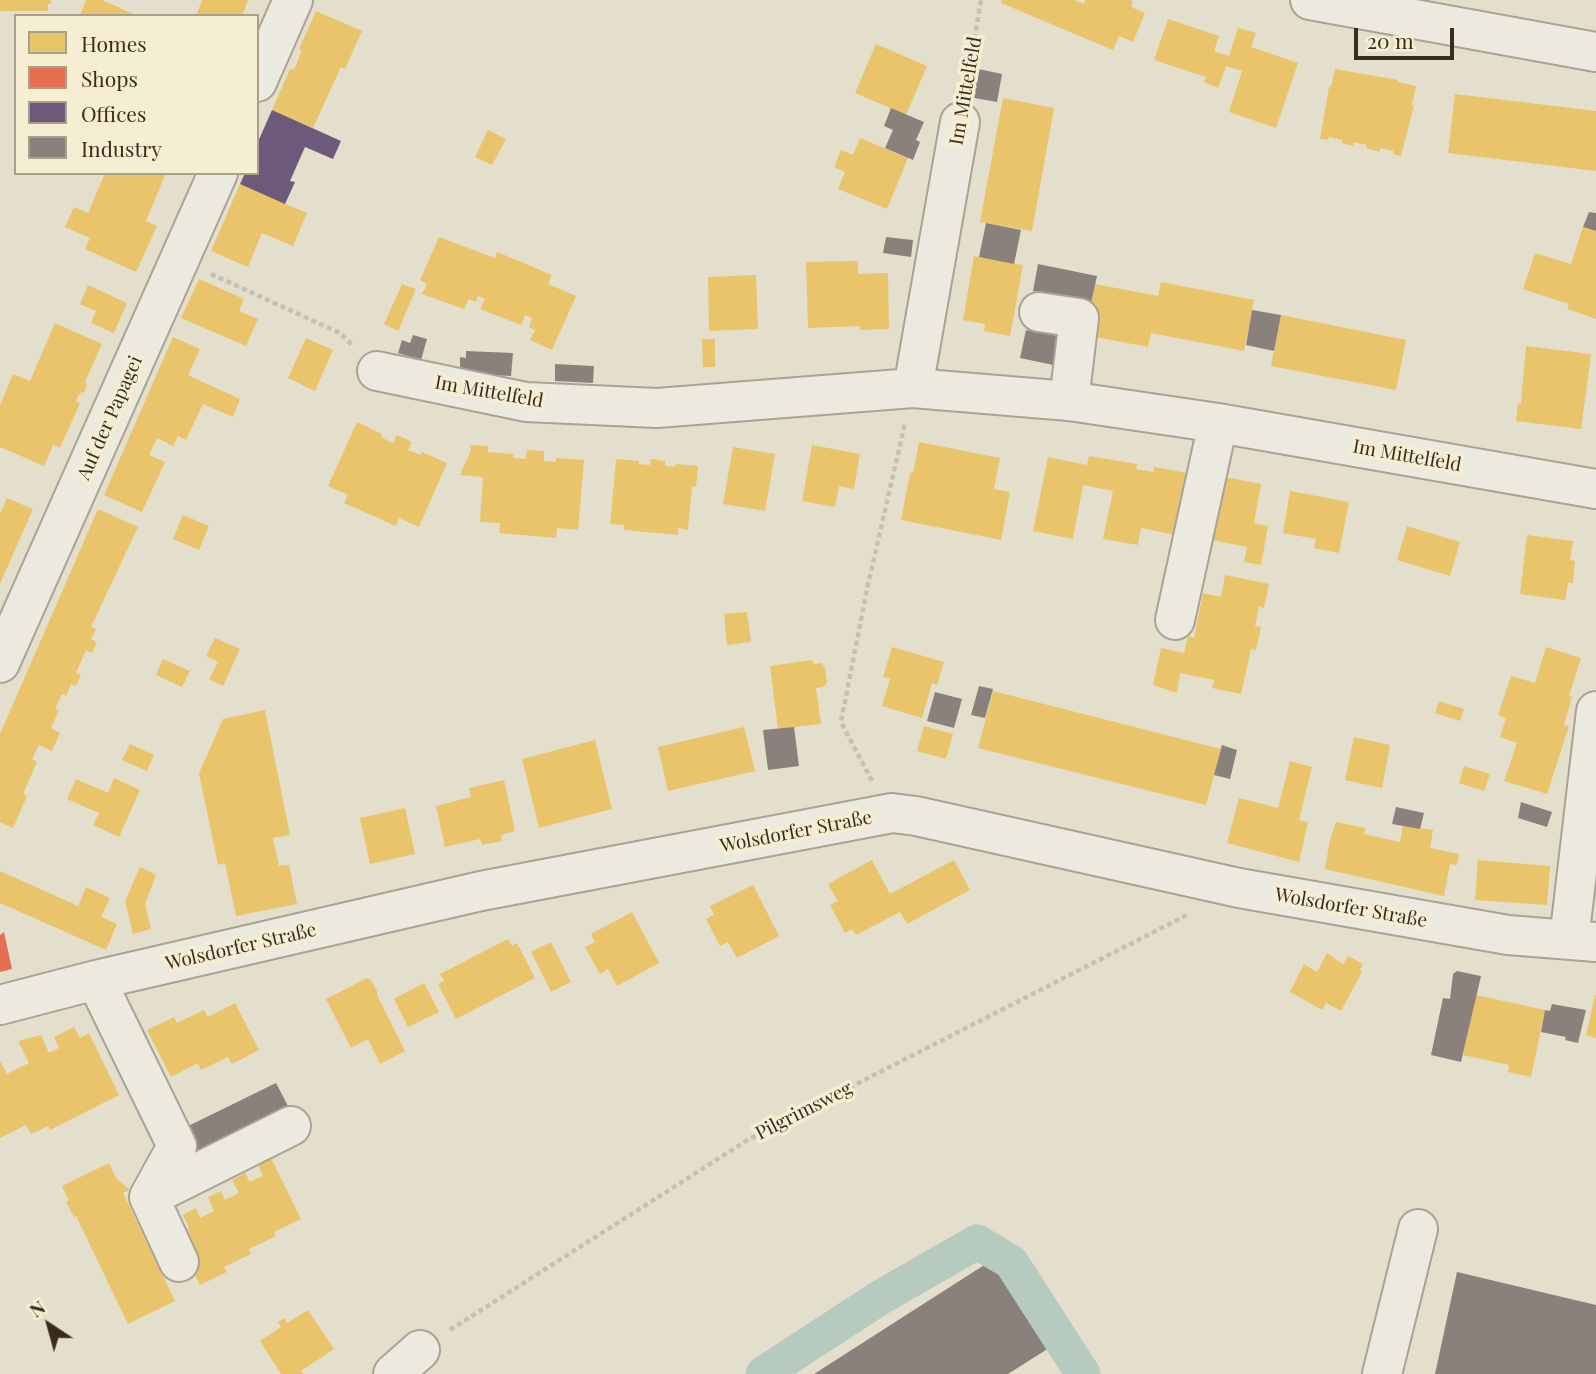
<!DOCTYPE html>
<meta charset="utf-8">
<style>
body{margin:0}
#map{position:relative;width:1596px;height:1374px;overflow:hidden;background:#e4dfcc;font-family:"Playfair Display",serif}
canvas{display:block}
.legend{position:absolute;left:14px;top:14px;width:245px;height:161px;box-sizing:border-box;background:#f6eed2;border:2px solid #aaa08a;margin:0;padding:9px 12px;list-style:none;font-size:21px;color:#392c1d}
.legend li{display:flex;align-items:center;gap:14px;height:35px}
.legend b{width:35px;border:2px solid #aaa08a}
.north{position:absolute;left:14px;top:1290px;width:70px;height:70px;-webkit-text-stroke:5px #f6eed2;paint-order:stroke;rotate:324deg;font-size:19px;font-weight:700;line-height:28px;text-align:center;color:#392c1d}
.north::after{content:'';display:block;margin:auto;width:24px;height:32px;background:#392c1d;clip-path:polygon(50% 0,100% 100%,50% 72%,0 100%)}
.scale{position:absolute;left:1354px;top:28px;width:100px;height:32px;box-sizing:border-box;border:4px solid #392c1d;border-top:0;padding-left:9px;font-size:21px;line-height:24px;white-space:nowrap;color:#392c1d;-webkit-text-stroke:5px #f6eed2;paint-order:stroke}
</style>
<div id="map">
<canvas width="1596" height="1374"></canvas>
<ul class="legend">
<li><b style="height:19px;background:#e9c46a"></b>Homes</li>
<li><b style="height:19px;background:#e76f51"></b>Shops</li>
<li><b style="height:19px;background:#6d597a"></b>Offices</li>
<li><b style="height:19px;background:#8a817c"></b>Industry</li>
</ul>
<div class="north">N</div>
<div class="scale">20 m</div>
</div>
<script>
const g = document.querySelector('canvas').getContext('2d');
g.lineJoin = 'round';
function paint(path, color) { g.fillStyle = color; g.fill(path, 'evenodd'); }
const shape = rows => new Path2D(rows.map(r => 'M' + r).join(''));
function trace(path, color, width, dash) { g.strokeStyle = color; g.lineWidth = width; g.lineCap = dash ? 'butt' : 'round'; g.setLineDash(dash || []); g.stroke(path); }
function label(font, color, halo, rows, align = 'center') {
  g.font = font + ' "Playfair Display",serif'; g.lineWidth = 7; g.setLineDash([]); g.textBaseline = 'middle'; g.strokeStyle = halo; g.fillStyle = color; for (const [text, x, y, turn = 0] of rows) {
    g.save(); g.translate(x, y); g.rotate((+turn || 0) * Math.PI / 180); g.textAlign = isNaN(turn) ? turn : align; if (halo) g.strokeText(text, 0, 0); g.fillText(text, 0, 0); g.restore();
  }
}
const homes = shape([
 [0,0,51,0,51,4,48,4,48,11,0,11],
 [86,0,102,0,138,16,80,16],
 [202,0,248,0,242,16,196,16],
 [1002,0,1074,0,1084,4,1085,0,1130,0,1133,1,1131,7,1145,13,1133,42,1119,36,1113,50,1001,3],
 [316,11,362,31,345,69,341,67,313,128,272,110,290,69,294,70,302,50,299,49],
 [1168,19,1219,36,1214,51,1229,56,1238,28,1256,33,1251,47,1298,63,1276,128,1229,112,1242,71,1226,66,1218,88,1204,82,1206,77,1154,60],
 [876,44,927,66,906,115,855,93],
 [1335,69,1398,80,1398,82,1416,86,1412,105,1414,105,1401,156,1393,154,1394,151,1380,148,1380,152,1366,148,1367,145,1354,142,1353,146,1342,143,1342,140,1329,137,1328,140,1320,139,1329,87,1331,87],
 [1455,94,1596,111,1596,171,1448,153],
 [1003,98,1054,108,1032,231,980,222],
 [488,130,506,139,492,165,475,157],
 [860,138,908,158,887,209,838,189,845,172,834,167,841,150,853,155],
 [105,173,166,173,146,221,157,226,136,272,85,249,90,238,65,227,74,207,88,213],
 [240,184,307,213,293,246,262,233,248,267,211,251],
 [1583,227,1596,231,1596,319,1567,309,1569,304,1523,289,1535,253,1571,264],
 [439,237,495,258,497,252,524,263,552,275,548,284,576,296,552,350,530,340,535,330,529,327,532,318,525,315,521,325,480,309,485,299,478,296,476,302,469,299,464,309,422,294,427,284,420,280],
 [974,256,1023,265,1010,336,984,331,985,324,963,320],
 [858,261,858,274,888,273,889,329,860,330,860,326,808,328,806,262],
 [756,275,758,329,709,331,708,277],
 [199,279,244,299,239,311,258,319,246,346,181,318],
 [1161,282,1254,300,1244,351,1151,333,1148,347,1085,335,1095,284,1158,296],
 [402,284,416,289,398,331,384,324],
 [88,285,127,303,114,333,91,323,96,311,80,304],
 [1281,315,1406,340,1396,390,1271,366],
 [55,323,102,344,85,382,87,386,84,392,80,393,76,401,80,403,60,448,53,445,44,466,0,447,0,405,13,374,30,381],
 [173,337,200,349,188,375,240,399,233,417,203,404,186,440,178,436,173,446,157,438,149,455,165,462,142,512,104,495],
 [306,338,333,350,315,391,288,378],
 [702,339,715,339,715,367,703,367],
 [1526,346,1591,354,1581,429,1516,421,1518,403,1521,404],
 [357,422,382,434,381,437,393,443,397,435,412,442,408,450,421,455,422,452,447,463,419,527,399,518,396,526,344,503,348,495,328,486],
 [919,442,1000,458,994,489,1010,492,1001,540,901,520,910,473,913,473],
 [470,445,488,446,488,452,513,454,513,458,526,459,527,450,544,451,544,461,556,462,556,458,584,460,578,530,557,528,556,538,499,533,500,523,480,522,483,477,460,475,471,450],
 [812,445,860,454,854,489,839,486,835,507,802,501],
 [733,447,775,454,765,511,723,504],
 [1089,456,1137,464,1136,469,1154,472,1154,467,1187,473,1175,535,1141,528,1138,545,1103,539,1113,491,1083,485,1073,539,1033,531,1048,457,1087,465],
 [616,459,639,461,639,464,650,465,651,459,665,461,665,466,675,467,676,464,698,466,696,487,692,486,688,530,678,528,678,535,624,530,624,525,610,524],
 [1220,476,1261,484,1254,523,1268,526,1261,565,1244,562,1247,547,1207,539],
 [1290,491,1349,502,1339,553,1314,548,1316,539,1283,533],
 [7,498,33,509,0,584,0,514],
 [98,509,138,527,91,627,96,629,91,639,97,642,92,653,86,650,76,673,81,675,76,686,71,684,66,696,62,694,55,709,59,710,51,728,60,733,52,751,39,745,32,759,37,762,23,794,27,796,13,828,0,822,0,734],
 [183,515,209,526,199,550,173,539],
 [1407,526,1460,542,1450,576,1397,560],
 [1527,535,1573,541,1570,560,1575,561,1573,583,1568,583,1565,600,1520,594],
 [1225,575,1269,584,1264,608,1259,606,1255,626,1261,627,1256,650,1251,649,1241,694,1212,688,1214,680,1180,673,1177,693,1153,685,1161,648,1184,653,1188,636,1194,638,1203,593,1221,597],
 [747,612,751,642,727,645,724,614],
 [215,638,240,649,223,686,209,679,218,662,206,656],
 [892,647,944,662,937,685,932,683,922,718,882,706,890,679,883,677],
 [1546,647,1581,658,1569,696,1572,697,1564,725,1569,726,1547,794,1504,781,1517,743,1500,737,1506,718,1498,715,1511,676,1535,683],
 [163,659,190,671,182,687,156,675],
 [813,660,813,664,821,663,825,667,827,682,824,687,816,688,821,724,778,729,770,666],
 [993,691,1221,749,1206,805,978,748],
 [1439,701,1464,709,1460,721,1435,713],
 [265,710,290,835,273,838,279,866,289,865,297,904,236,916,225,863,218,865,199,773,223,719],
 [924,726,953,734,946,759,917,751],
 [744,727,755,771,668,791,658,747],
 [1354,737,1390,745,1382,788,1345,780],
 [595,740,612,809,539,828,522,759],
 [130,744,154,755,147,771,122,760],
 [1290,761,1312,767,1299,820,1308,822,1299,862,1227,843,1239,798,1278,808],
 [1464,766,1490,774,1484,791,1459,783],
 [114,778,140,790,119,837,93,825,99,813,67,799,76,779,108,793],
 [504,780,515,831,501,835,502,841,482,845,480,839,445,847,436,806,471,797,469,788],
 [405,808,415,854,370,864,360,818],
 [1336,822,1365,828,1364,834,1400,842,1403,826,1433,830,1430,848,1459,854,1457,865,1450,864,1444,896,1325,869,1330,840],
 [872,860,890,894,954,860,970,890,907,924,900,912,856,935,852,929,845,933,830,905,838,901,828,884],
 [1478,860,1550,866,1547,905,1475,900],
 [140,867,156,875,145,904,151,929,133,934,125,901],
 [0,871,78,906,86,887,110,898,101,917,117,924,106,950,0,903],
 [753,885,779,936,737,958,728,942,720,946,706,919,714,915,710,906],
 [632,912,659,963,617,986,608,969,600,974,585,947,595,942,591,934],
 [508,939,512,946,517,943,535,978,456,1019,438,984,444,981,440,974],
 [551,942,571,982,551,992,531,952],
 [1327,953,1343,964,1348,956,1363,964,1360,970,1362,972,1341,1011,1326,1003,1322,1010,1290,992,1304,964,1317,972],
 [367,978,371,980,377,991,377,995,405,1051,380,1064,368,1039,351,1048,326,999],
 [424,983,439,1012,408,1027,394,999],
 [1476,995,1545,1010,1531,1077,1508,1072,1509,1065,1463,1055],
 [1595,995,1596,995,1596,1038,1586,1035],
 [235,1003,259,1050,232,1064,228,1057,201,1070,198,1063,171,1077,147,1030,174,1017,177,1023,204,1010,208,1017],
 [74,1027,80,1038,89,1033,119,1095,50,1130,48,1126,31,1134,26,1125,0,1138,0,1061,7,1074,29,1063,18,1041,41,1035,49,1053,59,1048,54,1037],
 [270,1156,301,1219,274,1232,276,1236,249,1249,251,1254,224,1267,227,1272,200,1285,176,1235,189,1228,183,1215,196,1208,200,1218,214,1211,208,1197,221,1191,225,1200,239,1193,232,1180,245,1173,250,1182,263,1176,257,1162],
 [109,1163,116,1178,130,1190,123,1193,175,1301,128,1324,76,1216,74,1217,66,1202,69,1201,62,1186],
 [308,1310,334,1349,301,1371,303,1374,281,1374,260,1341,281,1327,278,1322,284,1318,287,1323]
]);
const shops = shape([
 [4,932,12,969,0,972,0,935]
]);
const offices = shape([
 [272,110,341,141,333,159,305,147,290,181,295,182,285,204,240,184,245,173,257,173,257,144]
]);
const industry = shape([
 [974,68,1002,74,997,102,969,97],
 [891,108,924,122,916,140,920,142,913,160,885,148,893,130,884,126],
 [1589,212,1596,213,1596,231,1583,227],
 [986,223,1021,230,1014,264,979,257],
 [886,237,913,240,911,257,883,253],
 [1038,264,1097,276,1091,303,1033,291],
 [1252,310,1281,315,1274,351,1246,345],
 [1026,330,1069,338,1063,367,1020,358],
 [413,335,427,339,421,360,398,353,402,340,410,343],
 [466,351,513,353,511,376,460,373,460,357,466,358],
 [555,364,594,366,593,383,555,381],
 [979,686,993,689,985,718,971,715],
 [935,692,962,699,954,728,927,721],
 [794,727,799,766,768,770,763,730],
 [1222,745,1237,750,1230,779,1214,775],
 [1521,802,1552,812,1547,827,1518,818],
 [1396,807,1424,813,1420,829,1392,824],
 [1457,971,1481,976,1461,1062,1431,1055,1443,998,1450,999,1453,974],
 [1552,1004,1586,1010,1578,1043,1565,1040,1566,1037,1541,1032,1545,1010,1550,1011],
 [276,1083,289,1108,193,1155,180,1130],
 [992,1260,1049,1348,1008,1374,814,1374],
 [1457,1272,1596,1305,1596,1374,1435,1374]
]);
const canal = shape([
 [763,1374,881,1297,977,1242,1011,1262,1083,1374]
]);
const path = shape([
 [966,89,981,0],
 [211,274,340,333,352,345],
 [872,781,841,722,867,589,905,423],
 [450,1330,749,1139,1189,914]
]);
const minor = shape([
 [1310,0,1596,52],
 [257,82,293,0],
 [1039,312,1079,318,1069,401],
 [377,371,526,402,657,408,913,388,1069,401,1218,423,1596,489],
 [913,388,960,122],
 [1175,620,1218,423],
 [0,663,218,173],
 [1569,940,1596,711],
 [96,980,177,1146,149,1197,179,1262],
 [0,1005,96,980,481,891,892,813,916,816,1239,888,1508,935,1596,942],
 [149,1197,291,1126],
 [393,1374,420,1350],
 [1382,1374,1418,1229]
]);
const streetNames = [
 ["Im Mittelfeld",966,91,-80],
 ["Im Mittelfeld",489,392,10],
 ["Auf der Papagei",110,418,-66],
 ["Im Mittelfeld",1407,456,10],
 ["Wolsdorfer Straße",796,832,-11],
 ["Wolsdorfer Straße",1351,908,10],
 ["Wolsdorfer Straße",241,947,-13],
 ["Pilgrimsweg",804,1111,-27]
];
paint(homes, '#e9c46a');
paint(shops, '#e76f51');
paint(offices, '#6d597a');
paint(industry, '#8a817c');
trace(canal, '#b7cac0', 35);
trace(minor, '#a9a396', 42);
trace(path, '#c5c0b4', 4.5, [5, 3.5]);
trace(minor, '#ece9de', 38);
label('19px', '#392c1d', '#f6eed2', streetNames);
</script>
